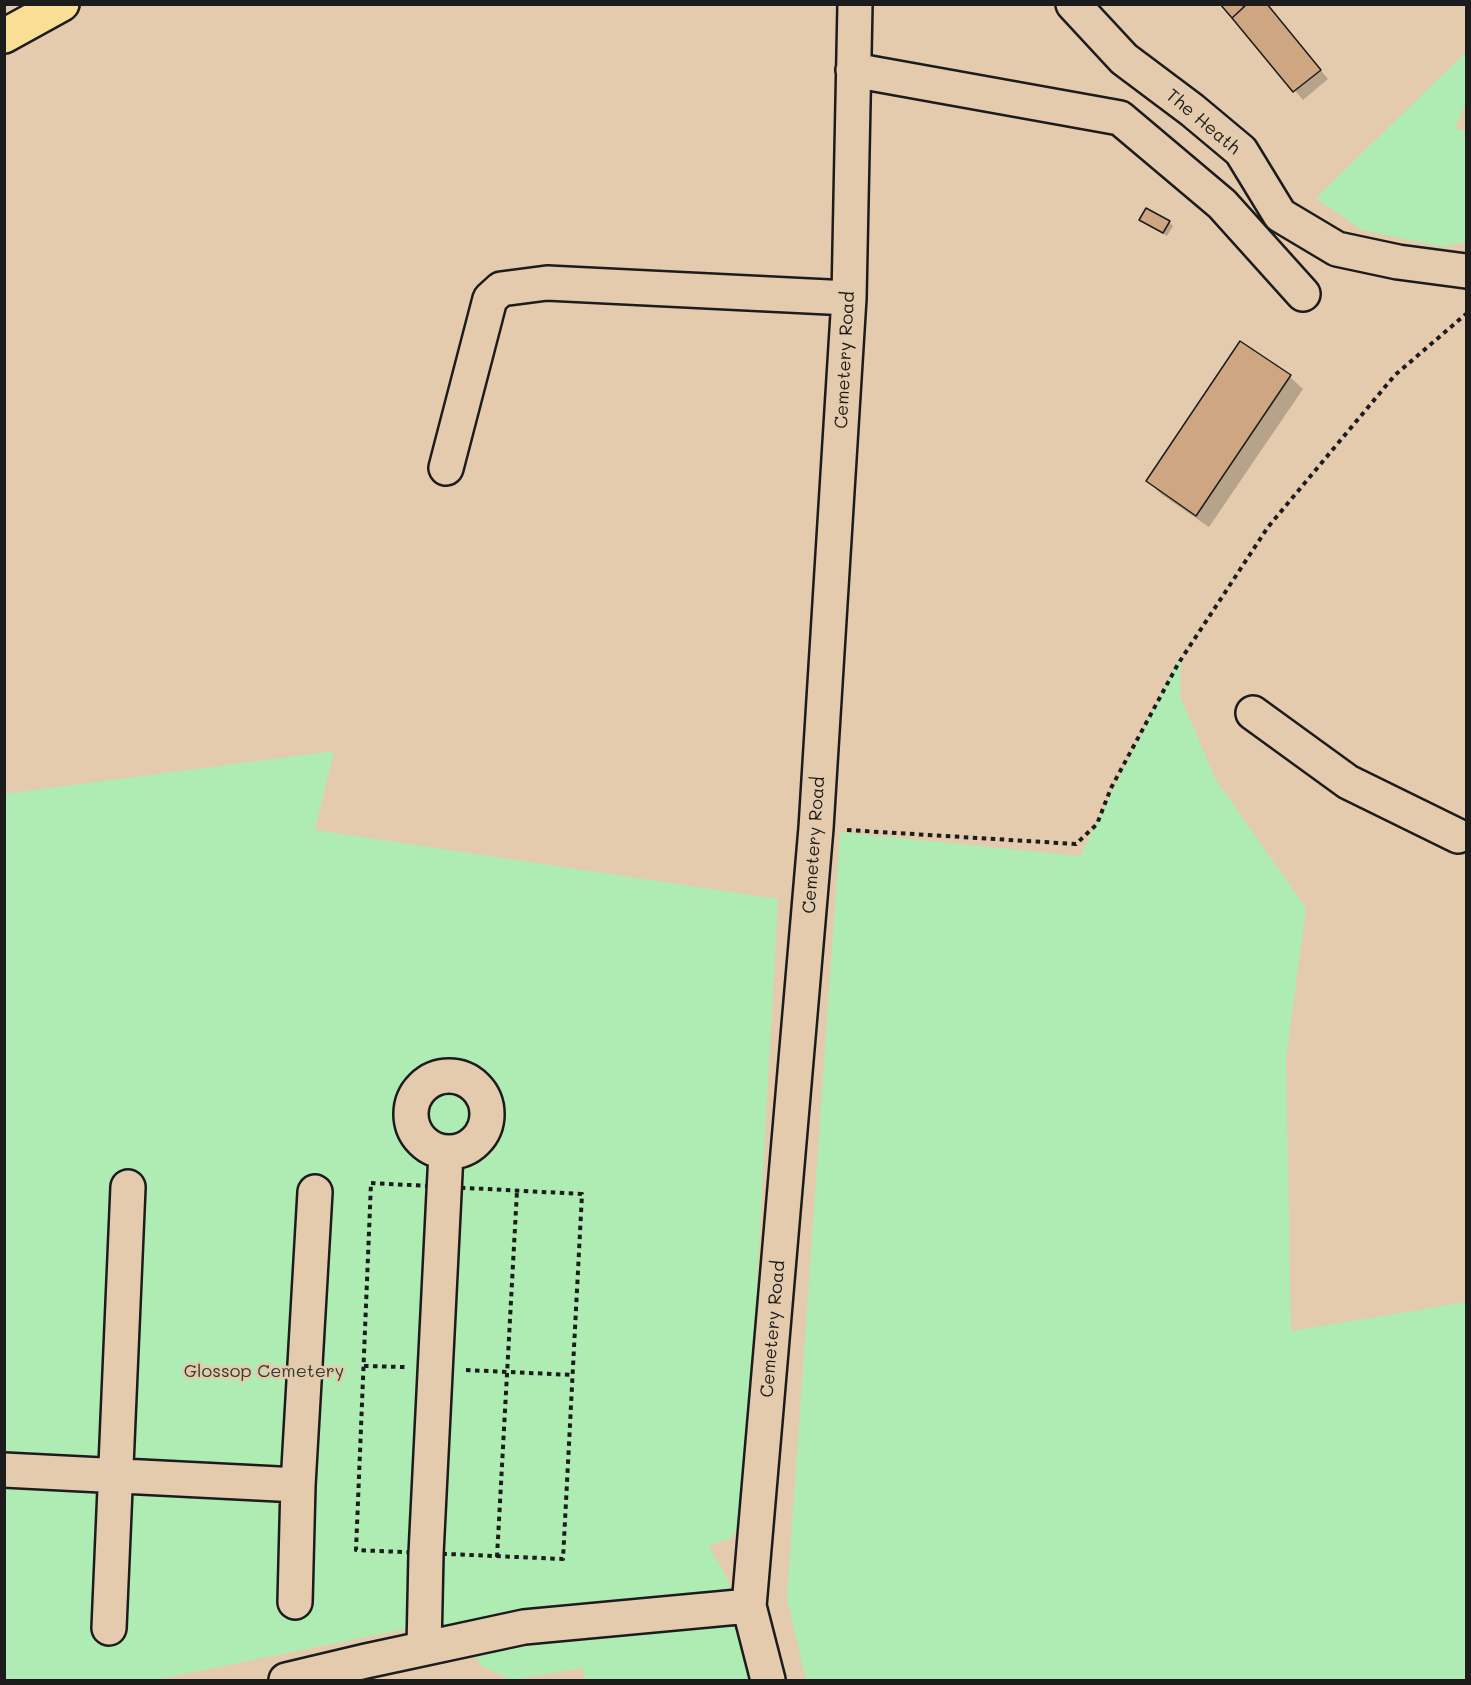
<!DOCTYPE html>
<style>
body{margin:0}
#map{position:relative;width:1471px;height:1685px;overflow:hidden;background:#e5cbad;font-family:Mali,sans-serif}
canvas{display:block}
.frame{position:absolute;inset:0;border:6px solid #1c1c1c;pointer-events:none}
</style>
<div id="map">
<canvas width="1471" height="1685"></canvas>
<div class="frame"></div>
</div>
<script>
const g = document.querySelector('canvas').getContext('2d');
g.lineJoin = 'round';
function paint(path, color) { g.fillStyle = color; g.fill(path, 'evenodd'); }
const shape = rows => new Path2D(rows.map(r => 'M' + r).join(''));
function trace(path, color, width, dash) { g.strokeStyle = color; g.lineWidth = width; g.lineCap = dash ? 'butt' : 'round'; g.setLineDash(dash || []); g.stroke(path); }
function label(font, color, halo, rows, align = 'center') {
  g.font = font + ' Mali,sans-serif'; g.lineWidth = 5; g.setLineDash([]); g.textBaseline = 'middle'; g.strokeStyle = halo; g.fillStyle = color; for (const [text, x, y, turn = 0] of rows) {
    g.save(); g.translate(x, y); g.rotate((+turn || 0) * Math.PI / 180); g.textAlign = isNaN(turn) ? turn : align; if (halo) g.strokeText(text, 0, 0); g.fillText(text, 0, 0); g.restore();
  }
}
const green = shape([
 [1466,52,1466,101,1455,128,1466,132,1466,242,1442,247,1362,230,1316,198],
 [1181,654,1180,697,1216,780,1306,908,1286,1059,1291,1331,1466,1302,1466,1680,806,1680,787,1598,840,832,1080,856],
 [334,751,315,830,778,899,744,1518,731,1538,709,1546,728,1580,752,1680,585,1680,582,1668,512,1680,483,1667,454,1627,401,1630,155,1680,5,1680,4,794]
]);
const shadow = shape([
 [1267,4,1328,79,1303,100,1233,17,1245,9],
 [1141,220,1169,222,1173,226,1167,236],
 [1241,343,1290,377,1303,389,1209,527,1161,494,1148,481]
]);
const building = shape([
 [1220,4,1242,4,1244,7,1232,18,1220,4],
 [1247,4,1267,4,1321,70,1293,92,1232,18,1247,4],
 [1146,208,1170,221,1163,233,1139,220,1146,208],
 [1240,341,1291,375,1196,516,1146,481,1240,341]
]);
const path = shape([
 [847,830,1076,844,1097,824,1111,788,1178,664,1268,527,1395,375,1466,314],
 [371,1183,582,1194,563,1559,356,1550,371,1183],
 [364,1366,405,1367],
 [466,1370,573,1375],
 [497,1557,517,1191]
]);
const minor = shape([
 [1073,4,1124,59,1192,110,1241,151,1280,215,1337,249,1398,262,1466,271],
 [853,70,1120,118,1222,204,1303,294],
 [446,468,490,299,501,289,547,283,849,298],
 [1253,713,1348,782,1458,836],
 '411 1114a38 38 0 1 1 76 0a38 38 0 1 1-76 0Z',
 [4,1470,298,1485],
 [295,1602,298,1485,315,1192],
 [109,1628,128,1187],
 [424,1648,426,1554,446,1153],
 [286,1680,366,1661,524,1627,749,1606],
 [768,1680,749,1606,816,828,849,298,855,4]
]);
const major = shape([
 [4,36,62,4]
]);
const streetNames = [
 ["The Heath",1203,122,40],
 ["Cemetery Road",845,360,-87],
 ["Cemetery Road",814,845,-86],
 ["Cemetery Road",773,1329,-85]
];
const parkNames = [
 ["Glossop Cemetery",264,1371]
];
paint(green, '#aeecb4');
paint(shadow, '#0003');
paint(building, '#cea682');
trace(building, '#1c1c1c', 1.5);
trace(minor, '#1c1c1c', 38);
trace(major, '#1c1c1c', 38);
trace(path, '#1c1c1c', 4, [4.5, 4.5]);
trace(minor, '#e5cbad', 33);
trace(major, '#f9df96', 33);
label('18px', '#1c1c1c', '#e5cbad', streetNames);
label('18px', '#323b33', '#e5cbad', parkNames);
</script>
